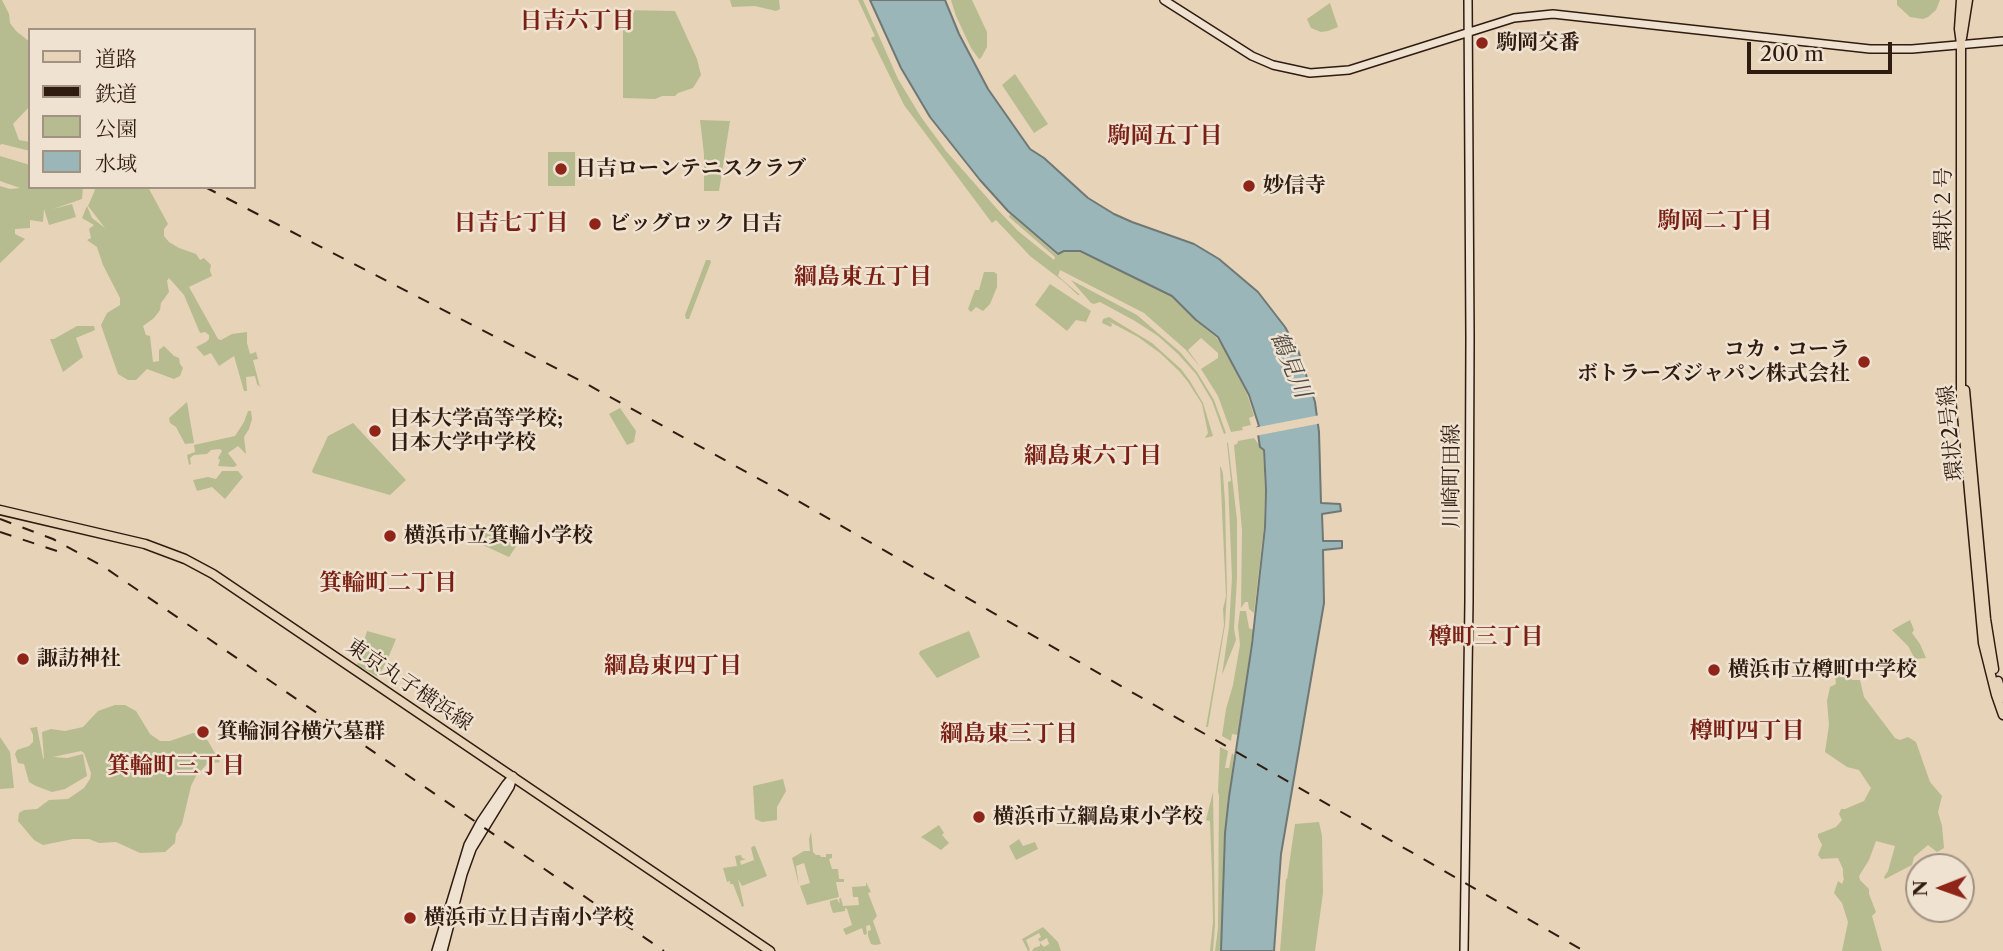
<!DOCTYPE html>
<meta charset="utf-8">
<style>
body{margin:0}
#map{position:relative;width:2003px;height:951px;overflow:hidden;background:#e7d3b8;font-family:"Libre Caslon Text","Noto Serif JP",serif}
canvas{display:block}
.legend{position:absolute;left:28px;top:28px;width:228px;height:161px;box-sizing:border-box;background:#efe2d1;border:2px solid #a29284;margin:0;padding:9px 12px;list-style:none;font-size:21px;color:#2f1b10}
.legend li{display:flex;align-items:center;gap:14px;height:35px}
.legend b{width:35px;border:2px solid #a29284}
.north{position:absolute;left:1905px;top:853px;width:70px;height:70px;box-sizing:border-box;background:#efe2d1;border:2px solid #a29284;border-radius:50%;rotate:269deg;font-size:19px;font-weight:700;line-height:28px;text-align:center;color:#2f1b10}
.north::after{content:'';display:block;margin:auto;width:24px;height:32px;background:#8f2418;clip-path:polygon(50% 0,100% 100%,50% 72%,0 100%)}
.scale{position:absolute;left:1747px;top:42px;width:145px;height:32px;box-sizing:border-box;border:4px solid #2f1b10;border-top:0;padding-left:9px;font-size:21px;line-height:24px;white-space:nowrap;color:#2f1b10;-webkit-text-stroke:5px #efe2d1;paint-order:stroke}
</style>
<div id="map">
<canvas width="2003" height="951"></canvas>
<ul class="legend">
<li><b style="height:9px;background:#e7d3b8"></b>道路</li>
<li><b style="height:9px;background:#2f1b10"></b>鉄道</li>
<li><b style="height:19px;background:#b6bc8f"></b>公園</li>
<li><b style="height:19px;background:#9ab6b9"></b>水域</li>
</ul>
<div class="north">N</div>
<div class="scale">200 m</div>
</div>
<script>
const g = document.querySelector('canvas').getContext('2d');
g.lineJoin = 'round';
function paint(path, color) { g.fillStyle = color; g.fill(path, 'evenodd'); }
const shape = rows => new Path2D(rows.map(r => 'M' + r).join(''));
function trace(path, color, width, dash) { g.strokeStyle = color; g.lineWidth = width; g.lineCap = dash ? 'butt' : 'round'; g.setLineDash(dash || []); g.stroke(path); }
function label(font, color, halo, rows, align = 'center') {
  g.font = font + ' "Libre Caslon Text","Noto Serif JP",serif'; g.lineWidth = 5; g.setLineDash([]); g.textBaseline = 'middle'; g.strokeStyle = halo; g.fillStyle = color; for (const [text, x, y, turn = 0] of rows) {
    g.save(); g.translate(x, y); g.rotate((+turn || 0) * Math.PI / 180); g.textAlign = isNaN(turn) ? turn : align; if (halo) g.strokeText(text, 0, 0); g.fillText(text, 0, 0); g.restore();
  }
}
const green = shape([
 [0,0,2,0,9,14,10,23,16,31,30,42,30,106,13,124,19,140,30,142,30,151,2,144,0,145],
 [730,0,779,0,780,9,776,11,755,6,732,7],
 [858,0,863,0,898,79,921,117,946,151,998,210,1018,231,1054,260,1055,257,1009,217,1010,214,1057,255,1065,252,1079,252,1157,288,1172,296,1197,322,1216,337,1223,347,1247,394,1254,416,1249,418,1251,425,1242,427,1243,430,1231,432,1218,396,1201,369,1218,358,1218,353,1201,338,1188,350,1200,367,1186,350,1144,313,1060,270,1058,276,1080,295,1078,295,1064,282,1030,256,996,220,992,223,904,105,871,38,875,36],
 [951,0,972,0,987,32,987,47,981,58,979,59,971,48,956,16],
 [1897,0,1940,0,1936,10,1928,17,1923,19,1910,17,1897,5],
 [1330,3,1338,27,1328,31,1321,32,1311,28,1307,19],
 [623,10,675,11,697,59,701,75,693,88,678,93,675,96,662,96,655,99,623,98],
 [1015,74,1048,124,1034,133,1002,85],
 [700,120,730,121,719,191,704,191,704,154],
 [548,152,575,152,575,186,548,186],
 [0,156,30,165,30,187,83,187,82,199,53,209,72,204,76,217,49,225,44,209,43,222,30,220,30,228,15,229,15,234,25,239,0,263,0,186,10,189,20,188,0,181],
 [93,187,148,187,168,224,164,229,164,236,169,242,179,248,196,254,200,260,204,258,211,265,210,271,212,276,189,287,218,339,221,340,232,334,247,332,247,343,250,354,256,352,258,359,253,360,260,387,257,384,255,376,246,377,247,391,244,391,234,356,219,366,211,353,204,356,196,347,206,342,209,339,209,335,205,332,200,333,184,295,169,278,167,281,169,292,161,303,160,310,154,318,143,326,146,335,150,336,153,362,159,361,159,350,164,346,174,356,179,358,180,364,183,368,180,376,174,379,147,369,136,380,128,380,118,374,101,325,107,313,120,305,120,298,103,265,97,247,87,240,91,238,89,229,94,225,82,218,87,206,92,218,105,228,88,206,95,190],
 [706,260,710,260,711,262,689,319,686,319,685,315],
 [984,272,994,272,997,274,997,287,990,304,983,311,976,307,971,312,968,309,975,290,979,290],
 [1071,280,1137,315,1180,352,1197,372,1214,400,1226,433,1224,434,1212,401,1196,374,1178,354,1158,336,1135,321,1100,302,1094,304,1091,303],
 [1050,284,1091,311,1086,322,1076,320,1067,331,1035,305],
 [1109,317,1152,343,1181,369,1190,381,1203,403,1213,436,1205,438,1208,433,1202,404,1188,382,1179,371,1160,353,1138,337,1108,321,1112,324,1111,327,1102,323,1103,319],
 [77,326,94,326,95,330,76,338,83,357,63,372,50,339,54,339],
 [187,402,194,443,185,444,176,427,170,423,169,418],
 [620,408,636,431,634,442,627,445,609,414],
 [248,411,251,411,252,419,249,429,244,437,246,454,238,446,228,453,237,465,234,467,218,466,220,460,218,458,222,451,220,449,211,450,207,454,194,455,190,458,191,464,189,465,187,455,195,452,194,445,235,436,244,422],
 [353,423,406,480,390,495,313,473,312,471,328,436],
 [1254,438,1263,450,1265,489,1264,526,1254,613,1249,609,1248,602,1245,602,1241,608,1242,530,1234,445,1237,444,1238,441],
 [1228,442,1237,520,1237,578,1234,628,1236,640,1222,675,1229,627,1232,578,1228,482,1231,481,1227,443],
 [1220,467,1221,467,1223,474,1225,502,1227,592,1225,625,1208,727,1206,727,1224,625,1223,609,1226,596],
 [222,471,238,471,243,477,225,499,212,487,197,491,193,480,208,477,216,479],
 [481,527,503,537,507,532,517,545,509,557,474,541],
 [1240,611,1246,611,1249,628,1253,630,1238,735,1232,734,1231,741,1222,736,1226,709,1233,685,1240,645,1238,626],
 [1910,620,1914,630,1912,633,1920,644,1926,658,1915,659,1908,646,1892,630],
 [367,631,396,639,386,663,378,677,357,665],
 [969,631,980,657,937,678,919,654,920,651],
 [1850,671,1852,680,1860,680,1864,697,1895,738,1900,740,1908,737,1916,742,1930,782,1942,796,1938,812,1942,826,1944,848,1937,852,1928,845,1914,857,1912,865,1885,879,1884,877,1888,871,1895,846,1876,841,1869,860,1859,876,1860,880,1869,889,1869,894,1876,912,1872,916,1882,951,1842,951,1848,922,1842,903,1834,893,1838,881,1842,884,1844,879,1843,876,1843,869,1838,858,1821,859,1818,855,1822,845,1818,837,1818,834,1836,827,1842,820,1839,814,1841,809,1845,809,1864,801,1871,788,1859,770,1847,767,1825,752,1829,725,1827,701,1830,687,1836,684,1835,674],
 [115,705,125,705,136,711,150,734,160,741,170,741,193,733,201,734,208,741,220,762,207,764,196,776,191,786,182,824,176,834,175,843,165,852,140,853,116,842,99,843,89,839,73,839,43,845,34,840,18,821,19,813,24,810,37,809,49,800,68,799,84,788,90,779,91,773,84,753,81,751,53,757,67,758,83,754,87,776,65,789,52,792,36,786,29,782,24,764,18,763,15,754,17,750,29,746,33,742,33,735,30,728,37,727,43,758,44,759,42,732,51,729,65,731,83,727,98,711],
 [0,737,10,752,14,788,0,789],
 [1220,747,1228,751,1225,768,1229,768,1232,753,1234,755,1224,840,1221,939,1220,951,1215,951,1218,928,1219,795,1218,792],
 [783,779,786,791,777,807,777,820,762,822,755,819,753,786],
 [1213,792,1215,925,1213,951,1210,951,1213,922,1212,875,1210,821,1206,820],
 [1319,822,1322,836,1323,893,1315,951,1280,951,1286,879,1287,879,1295,824],
 [939,825,944,833,942,835,949,843,941,850,921,837],
 [811,832,813,852,816,855,820,855,821,857,826,857,826,854,832,854,832,858,829,859,832,869,838,869,839,879,844,879,844,882,836,882,839,897,807,905,800,886,810,883,804,863,796,866,799,885,792,858,804,851,810,851,809,839],
 [1019,839,1023,846,1035,842,1038,849,1016,860,1009,846],
 [753,846,755,846,767,876,742,886,738,879,744,906,742,907,733,884,730,884,730,881,727,882,723,868,737,866,735,856,741,855,742,858,746,859,740,861,741,865,754,860,751,848],
 [866,882,871,892,868,893,877,916,873,921,881,944,875,945,871,944,868,936,868,931,871,930,870,925,866,926,867,934,864,935,862,928,846,935,843,929,852,925,847,909,845,908,845,911,833,913,830,904,830,901,837,899,840,904,839,899,841,898,843,906,859,905,858,897,853,897,852,887,866,886],
 [1043,927,1058,942,1061,951,1032,951,1034,948,1040,946,1040,943,1044,947,1049,944,1047,938,1040,942,1038,939,1041,937,1039,933,1026,940,1030,950,1028,951,1022,939]
]);
const water = shape([
 [870,0,945,0,959,34,988,89,1030,149,1044,158,1088,198,1114,214,1132,222,1194,244,1219,259,1258,292,1285,327,1298,350,1315,402,1319,432,1321,503,1340,504,1341,511,1322,514,1323,541,1342,541,1342,548,1323,550,1324,603,1281,854,1274,951,1221,951,1225,833,1229,797,1252,644,1265,527,1266,490,1264,450,1260,447,1257,428,1259,426,1249,395,1218,337,1196,320,1172,296,1080,251,1064,251,1058,254,1008,211,980,180,930,117,901,68,870,0]
]);
const pier = shape([
 [1320,415,1322,423,1255,436,1253,428]
]);
const secondary = shape([
 [1164,0,1252,56,1273,65,1310,73,1349,70,1514,18,1553,14,1870,49,1912,49,2003,41],
 [436,951,468,845,481,821,506,784,513,776],
 [443,951,463,874,472,849,510,787,513,777],
 [1464,951,1469,601,1470,338,1468,0]
]);
const primary = shape([
 [1961,0,1959,29,1961,44,1961,404,1983,643,1996,695,2003,715],
 [1962,38,1968,0],
 [1965,390,1986,619,1994,669],
 [0,510,145,544,185,559,213,574,770,951],
 [1998,681,2003,698]
]);
const rail = shape([
 [205,187,583,382,770,485,1584,951],
 [0,519,53,539,104,567,664,951],
 [0,532,57,551]
]);
const markers = [
 [1482,43,7,"#8f2418"],
 [561,169,7,"#8f2418"],
 [1249,186,7,"#8f2418"],
 [595,224,7,"#8f2418"],
 [1864,362,7,"#8f2418"],
 [375,431,7,"#8f2418"],
 [390,536,7,"#8f2418"],
 [23,659,7,"#8f2418"],
 [1714,670,7,"#8f2418"],
 [203,732,7,"#8f2418"],
 [979,817,7,"#8f2418"],
 [410,918,7,"#8f2418"]
];
const poiNames = [
 ["駒岡交番",1496,43],
 ["日吉ローンテニスクラブ",575,169],
 ["妙信寺",1263,186],
 ["ビッグロック 日吉",609,224],
 ["コカ・コーラ",1850,350,"right"],
 ["ボトラーズジャパン株式会社",1850,374,"right"],
 ["日本大学高等学校;",389,419],
 ["日本大学中学校",389,443],
 ["横浜市立箕輪小学校",404,536],
 ["諏訪神社",37,659],
 ["横浜市立樽町中学校",1728,670],
 ["箕輪洞谷横穴墓群",217,732],
 ["横浜市立綱島東小学校",993,817],
 ["横浜市立日吉南小学校",424,918]
];
const streetNames = [
 ["環状２号",1944,209,-90],
 ["環状2号線",1951,433,-96],
 ["川崎町田線",1452,476,-90],
 ["東京丸子横浜線",409,685,34]
];
const neighbourhoodNames = [
 ["日吉六丁目",577,21],
 ["駒岡五丁目",1165,136],
 ["駒岡二丁目",1715,221],
 ["日吉七丁目",511,223],
 ["綱島東五丁目",863,277],
 ["綱島東六丁目",1093,456],
 ["箕輪町二丁目",388,583],
 ["樽町三丁目",1486,637],
 ["綱島東四丁目",673,666],
 ["樽町四丁目",1747,731],
 ["綱島東三丁目",1009,734],
 ["箕輪町三丁目",176,766]
];
const waterNames = [
 ["鶴見川",1290,365,67]
];
paint(green, '#b6bc8f');
paint(water, '#9ab6b9');
trace(water, '#6f7875', 2);
paint(pier, '#e7d3b8');
trace(secondary, '#2f1b10', 10);
trace(primary, '#2f1b10', 11);
trace(secondary, '#efe2d1', 7);
trace(primary, '#e7d3b8', 8);
trace(rail, '#2f1b10', 2, [12, 12]);
for (const [x, y, r, color] of markers) { const dot = new Path2D(); dot.arc(x, y, r, 0, 2 * Math.PI); g.fillStyle = color; g.fill(dot); trace(dot, '#efe2d1', 2.5); }
label('bold 21px', '#2f1b10', '#efe2d1', poiNames, 'left');
label('21px', '#2f1b10', '#efe2d1', streetNames);
label('bold 23px', '#7a1f14', '#efe2d1', neighbourhoodNames);
label('italic 23px', '#4f4a43', '#efe2d1', waterNames);
</script>
